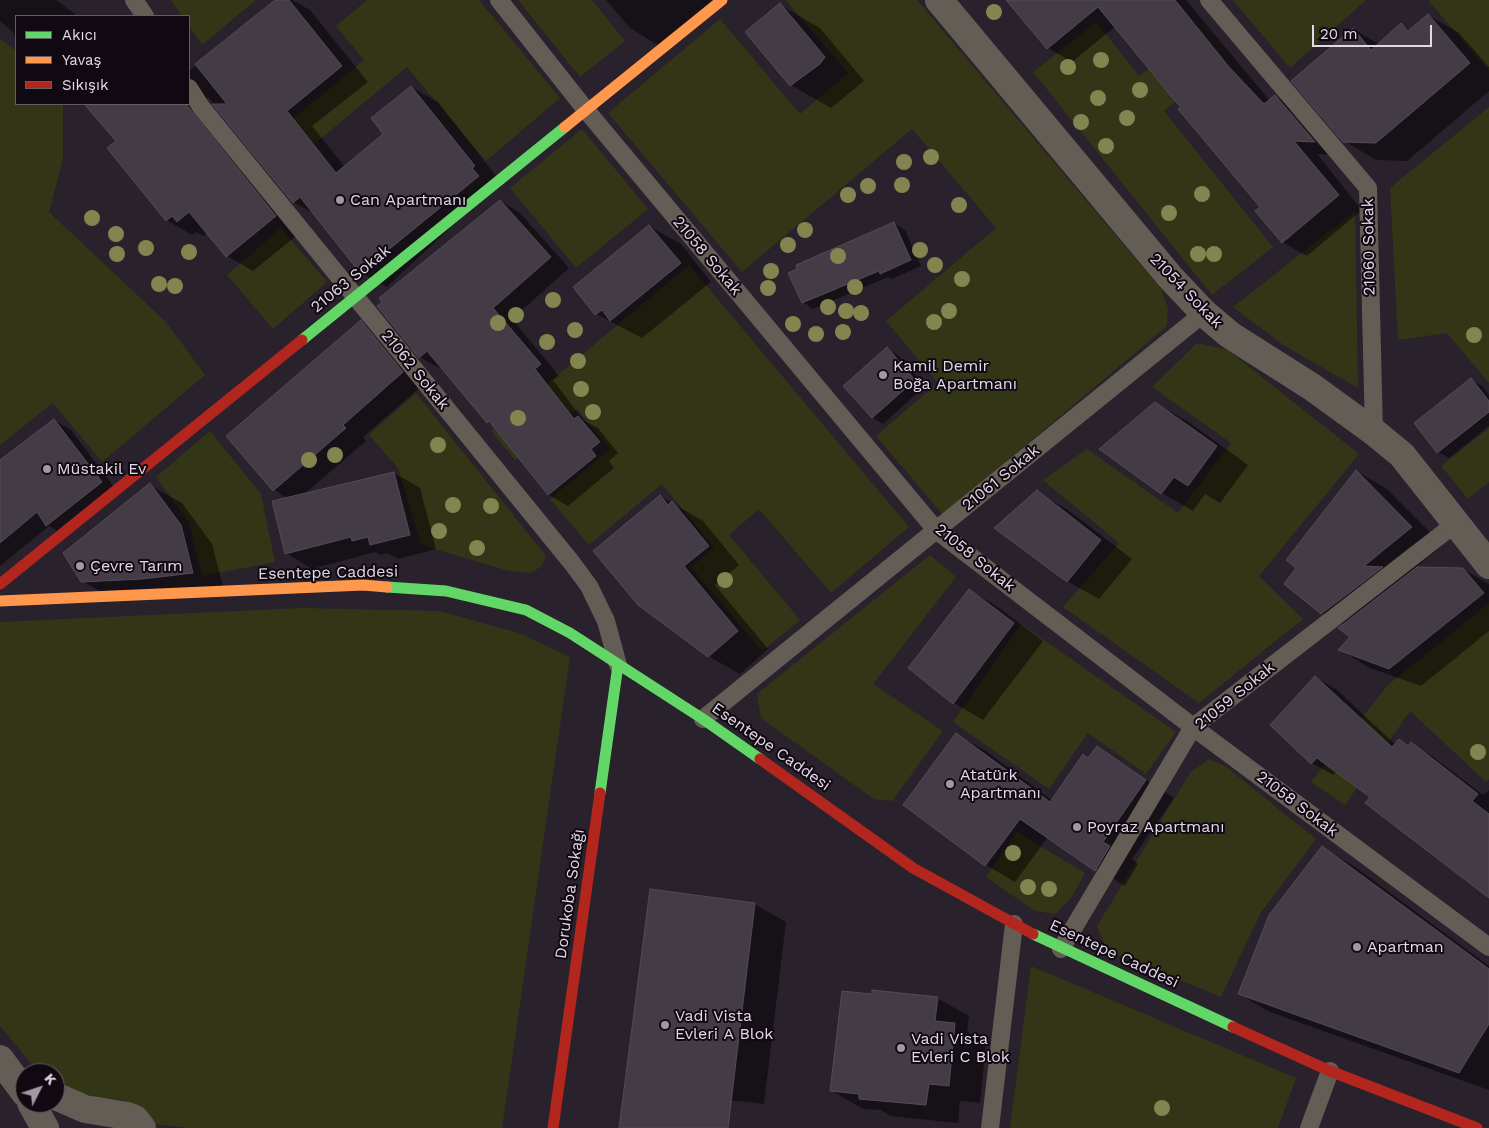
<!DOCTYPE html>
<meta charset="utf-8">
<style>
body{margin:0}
#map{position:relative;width:1489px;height:1128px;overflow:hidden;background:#29212c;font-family:"Work Sans",sans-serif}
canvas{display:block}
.legend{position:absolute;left:15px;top:15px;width:175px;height:90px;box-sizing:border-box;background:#100912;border:1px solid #645c67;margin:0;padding:6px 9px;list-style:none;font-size:15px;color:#e2d8e6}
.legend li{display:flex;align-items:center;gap:10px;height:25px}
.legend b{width:25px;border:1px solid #645c67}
.north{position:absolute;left:15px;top:1063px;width:50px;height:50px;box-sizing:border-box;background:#100912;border:1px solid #645c67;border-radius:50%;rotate:49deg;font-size:14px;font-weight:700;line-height:20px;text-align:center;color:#e2d8e6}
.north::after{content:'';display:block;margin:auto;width:18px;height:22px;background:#a198a5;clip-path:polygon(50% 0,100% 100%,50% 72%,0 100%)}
.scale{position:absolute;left:1312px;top:25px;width:120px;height:22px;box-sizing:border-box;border:2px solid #e2d8e6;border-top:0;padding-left:6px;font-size:15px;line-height:18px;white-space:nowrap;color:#e2d8e6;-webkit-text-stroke:4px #100912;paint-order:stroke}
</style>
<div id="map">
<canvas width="1489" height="1128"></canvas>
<ul class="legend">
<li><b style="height:6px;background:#63d668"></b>Akıcı</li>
<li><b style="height:6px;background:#ff974d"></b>Yavaş</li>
<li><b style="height:6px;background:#b3261e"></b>Sıkışık</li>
</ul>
<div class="north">K</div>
<div class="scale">20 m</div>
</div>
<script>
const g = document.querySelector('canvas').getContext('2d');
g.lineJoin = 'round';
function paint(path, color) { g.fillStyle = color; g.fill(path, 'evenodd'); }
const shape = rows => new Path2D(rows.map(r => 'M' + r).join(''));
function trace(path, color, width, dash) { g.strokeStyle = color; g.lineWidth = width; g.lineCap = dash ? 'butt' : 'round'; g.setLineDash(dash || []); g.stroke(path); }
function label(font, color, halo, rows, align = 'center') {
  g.font = font + ' "Work Sans",sans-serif'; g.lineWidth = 4; g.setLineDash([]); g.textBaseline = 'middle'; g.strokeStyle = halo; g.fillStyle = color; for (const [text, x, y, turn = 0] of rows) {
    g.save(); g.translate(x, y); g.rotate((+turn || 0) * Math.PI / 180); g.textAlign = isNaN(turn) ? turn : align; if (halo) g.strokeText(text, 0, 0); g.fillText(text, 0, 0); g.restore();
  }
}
const green = shape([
 [171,0,256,0,202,45,189,26,189,16,182,16],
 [367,0,479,0,560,98,486,161,407,67,279,173,258,148,364,60,336,26],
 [518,0,592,0,625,41,580,77],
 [786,0,917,0,1161,289,1168,308,1167,326,943,515,876,436,938,383,886,321,996,228,912,129,742,272,608,113,720,19,800,114,848,73],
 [1233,0,1366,0,1290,68],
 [1428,0,1489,0,1489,71],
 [1096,22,1139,76,1199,28,1225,62,1164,111,1273,247,1212,295,1033,72],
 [0,39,16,51,16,104,63,104,63,158,49,212,166,322,205,375,102,462,53,403,0,445],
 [1489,107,1489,383,1447,333,1398,340,1390,188],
 [582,129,648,209,576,268,510,188],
 [1355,211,1358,388,1285,346,1233,307],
 [281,228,327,282,273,329,227,275],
 [689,265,909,527,831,593,759,509,729,535,800,620,762,651,691,567,714,547,662,484,589,545,550,499,610,449,577,409,515,460,491,431],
 [1197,343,1228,350,1359,454,1259,576,1303,619,1199,703,1063,607,1119,543,1043,480,1087,449,1178,513,1231,443,1152,387],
 [416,393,546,556,542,566,531,573,509,571,421,545,398,468,369,435],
 [1489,428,1489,482,1468,499,1441,466],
 [210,431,261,494,275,562,202,576,189,522,156,477],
 [930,555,956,577,873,684,943,731,892,801,874,799,761,718,757,694],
 [1489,603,1489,779,1486,782,1410,711,1345,805,1311,782,1388,685],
 [302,608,439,611,519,633,570,657,502,1128,190,1128,152,1124,125,1100,99,1098,55,1085,55,1073,39,1073,0,1026,0,622],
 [1021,624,1176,732,1146,774,1088,733,1049,789,953,722],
 [1209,759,1225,766,1316,839,1260,914,1221,997,1107,950,1097,926,1190,773],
 [1017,832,1085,873,1071,898,1055,914,1035,911,986,877],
 [1031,966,1296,1078,1278,1128,1010,1128]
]);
const shadow = shape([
 [0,0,56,0,75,14,73,16,16,16,16,37,13,35,14,33,0,21],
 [278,0,292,0,310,10,368,82,312,126,345,167,385,135,411,87,438,102,500,181,387,287,361,272,315,214,293,202,208,97,206,98,204,105,301,232,253,271,227,256,208,233,204,236,196,232,192,235,166,220,118,142,94,113,105,104,189,104,189,71],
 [606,0,718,0,661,47,630,28],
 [1015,0,1186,0,1270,101,1275,96,1300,110,1337,155,1317,154,1362,210,1307,256,1282,242,1262,207,1116,26,1072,62,1048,48],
 [780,5,820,28,864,81,831,108,791,85,747,32],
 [1428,15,1459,33,1489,67,1489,91,1407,161,1376,160,1344,141,1353,29,1379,44,1401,25,1410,30],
 [500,201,519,212,569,268,512,319,559,376,553,380,584,421,598,428,618,453,609,461,614,468,568,506,549,495,494,425,488,422,442,366,439,368,420,357,378,306],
 [894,223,905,230,921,266,892,279,888,277,813,309,803,302,798,270],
 [649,226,681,244,711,282,642,338,596,314],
 [361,322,382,334,423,385,363,437,366,441,303,495,394,473,420,488,436,549,398,559,387,553,380,555,375,552,312,569,286,553,289,499,274,490,227,436],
 [887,349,898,355,925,386,883,424,873,418,845,386],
 [1471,380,1482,386,1489,395,1489,426,1449,458,1438,452],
 [1155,403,1187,421,1248,465,1220,503,1205,494,1193,511,1162,493],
 [54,420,71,430,118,492,64,535,49,526,0,566,0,462],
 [1356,471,1387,489,1443,545,1415,568,1463,569,1489,584,1489,631,1421,686,1370,668,1340,650,1351,637,1343,625,1322,613,1297,568],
 [150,485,182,503,212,544,224,590,114,599,82,581],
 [1037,492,1068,510,1132,559,1099,599,1067,581],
 [660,496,703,521,739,565,715,585,768,649,740,674,708,656],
 [969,590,998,607,1043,641,983,720,954,703,910,668],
 [1315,677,1337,690,1396,745,1399,740,1409,746,1411,744,1432,756,1483,795,1489,790,1489,896,1371,797,1337,771,1333,775,1312,763],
 [957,735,986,751,1053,801,1097,748,1174,798,1132,859,1138,864,1125,886,1048,837,1015,882,986,865,905,805],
 [1322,848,1354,866,1489,966,1489,1090,1270,1012,1239,994],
 [754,904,786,922,764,1104,706,1098,702,1128,620,1128],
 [873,995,937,998,969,1016,967,1032,986,1043,980,1103,960,1101,958,1123,891,1116,881,1110,863,1109,832,1091]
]);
const building = shape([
 [275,0,289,0,342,66,287,111,336,173,383,134,371,118,411,86,475,166,472,168,479,176,360,273,300,197,293,203,212,104,227,104,195,64,275,0],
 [1006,0,1175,0,1229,67,1264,104,1275,95,1315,142,1294,141,1339,195,1282,243,1255,211,1260,207,1178,109,1181,108,1098,7,1047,49,1006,0],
 [780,3,825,57,820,64,790,86,745,32,780,3],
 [1428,14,1470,63,1376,143,1343,142,1291,81,1353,28,1371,50,1401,23,1408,31,1428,14],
 [84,104,186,104,276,216,226,257,189,212,177,222,172,216,166,221,107,148,116,141,84,104],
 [500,200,551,257,493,308,541,364,535,369,574,419,578,416,600,442,591,449,596,456,548,495,489,421,487,423,427,351,419,358,377,306,382,302,379,298,500,200],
 [894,222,911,260,880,274,879,271,802,303,788,273,797,269,796,265,894,222],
 [649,225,681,263,610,321,602,310,595,315,573,287,649,225],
 [361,320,403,372,343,425,346,428,273,491,226,436,361,320],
 [887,347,915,380,872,418,843,386,887,347],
 [1471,378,1489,401,1489,412,1437,453,1414,423,1471,378],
 [1155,402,1217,446,1188,486,1174,477,1161,494,1099,449,1155,402],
 [54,419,102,482,46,526,37,512,0,543,0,460,54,419],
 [1356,470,1412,527,1364,566,1383,567,1321,614,1284,584,1296,568,1286,560,1356,470],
 [394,472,410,535,370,545,368,537,352,541,351,537,285,554,272,501,394,472],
 [150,483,181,525,193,573,142,579,81,582,63,553,150,483],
 [1037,490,1101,540,1067,582,994,528,1037,490],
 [660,495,668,505,672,501,709,546,684,566,738,631,708,657,638,605,593,551,660,495],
 [1417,567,1463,568,1484,593,1389,669,1338,650,1350,637,1338,628,1417,567],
 [969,589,1014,623,953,704,908,668,969,589],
 [1315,676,1392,747,1399,739,1408,746,1411,742,1478,794,1472,801,1489,814,1489,898,1365,803,1370,797,1317,758,1311,764,1270,725,1315,676],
 [956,733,1050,802,1083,754,1088,758,1097,746,1146,780,1103,842,1110,846,1095,871,1020,819,985,866,903,805,956,733],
 [1322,846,1489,969,1489,1024,1459,1073,1238,994,1269,915,1322,846],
 [650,889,755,903,728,1128,619,1128,650,889],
 [872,990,938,997,935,1021,955,1023,949,1086,929,1084,926,1105,859,1099,859,1094,830,1091,842,991,872,994,872,990]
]);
const lane = shape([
 [134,0,145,16],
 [499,0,586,110,936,530,1193,727,1489,947],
 [1209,0,1368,188,1374,432],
 [189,88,201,107,572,563,589,586,606,621,618,665],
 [703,719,1204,313],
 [1061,949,1193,727,1455,524],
 [990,1128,1014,924],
 [1309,1128,1330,1071]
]);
const street = shape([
 [939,0,1170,277,1204,313,1230,335,1312,387,1374,432,1402,455,1489,565],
 [0,1059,25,1093],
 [55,1096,85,1109,128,1116,135,1119,142,1128],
 [31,1103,45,1128]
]);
const fast = shape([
 [302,340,565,127],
 [387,587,446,591,526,610,570,633,703,719,760,759],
 [600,793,618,665],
 [1033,934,1233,1027]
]);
const slow = shape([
 [565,127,722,0],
 [0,601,363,585,387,587]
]);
const jam = shape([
 [0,584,302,340],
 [760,759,913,868,1033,934],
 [1233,1027,1330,1071,1477,1128],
 [553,1128,600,793]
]);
const trees = [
 [994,12],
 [1101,60],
 [1068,67],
 [1140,90],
 [1098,98],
 [1127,118],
 [1081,122],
 [1106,146],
 [931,157],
 [904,162],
 [902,185],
 [868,186],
 [1202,194],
 [848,195],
 [959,205],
 [1169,213],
 [92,218],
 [805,230],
 [116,234],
 [788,245],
 [146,248],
 [920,250],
 [189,252],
 [117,254],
 [1198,254],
 [1214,254],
 [838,256],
 [935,265],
 [771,271],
 [962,279],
 [159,284],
 [175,286],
 [855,287],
 [768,288],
 [553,300],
 [828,307],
 [846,311],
 [949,311],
 [861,313],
 [516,315],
 [934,322],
 [498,323],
 [793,324],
 [575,330],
 [843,332],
 [816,334],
 [1474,335],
 [547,342],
 [578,361],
 [581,389],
 [593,412],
 [518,418],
 [438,445],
 [335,455],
 [309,460],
 [453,505],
 [491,506],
 [439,531],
 [477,548],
 [725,580],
 [1478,752],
 [1013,853],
 [1028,887],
 [1049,889],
 [1162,1108]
];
const markers = [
 [340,200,5,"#a198a5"],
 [883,375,5,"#a198a5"],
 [47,469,5,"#a198a5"],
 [80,566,5,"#a198a5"],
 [950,784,5,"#a198a5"],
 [1077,827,5,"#a198a5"],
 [1357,947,5,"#a198a5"],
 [665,1025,5,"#a198a5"],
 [901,1048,5,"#a198a5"]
];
const poiNames = [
 ["Can Apartmanı",350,200],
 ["Kamil Demir",893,366],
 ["Boğa Apartmanı",893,384],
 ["Müstakil Ev",57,469],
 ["Çevre Tarım",90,566],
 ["Atatürk",960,775],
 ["Apartmanı",960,793],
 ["Poyraz Apartmanı",1087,827],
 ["Apartman",1367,947],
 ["Vadi Vista",675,1016],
 ["Evleri A Blok",675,1034],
 ["Vadi Vista",911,1039],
 ["Evleri C Blok",911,1057]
];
const streetNames = [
 ["21060 Sokak",1369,247,-91],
 ["21058 Sokak",707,256,50],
 ["21063 Sokak",351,279,-39],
 ["21054 Sokak",1186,291,46],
 ["21062 Sokak",415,370,51],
 ["21061 Sokak",1001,478,-39],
 ["21058 Sokak",975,558,39],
 ["Esentepe Caddesi",328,573,-1],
 ["21059 Sokak",1235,696,-39],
 ["Esentepe Caddesi",771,747,35],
 ["21058 Sokak",1297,804,37],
 ["Dorukoba Sokağı",570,894,-82],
 ["Esentepe Caddesi",1114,954,25]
];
paint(green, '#333616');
paint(shadow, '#0007');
paint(building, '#433c46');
trace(building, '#534b56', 1);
trace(lane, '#645d56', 18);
trace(street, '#645d56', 28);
trace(fast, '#63d668', 11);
trace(slow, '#ff974d', 11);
trace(jam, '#b3261e', 11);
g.fillStyle = '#82854f';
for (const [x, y] of trees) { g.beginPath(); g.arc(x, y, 8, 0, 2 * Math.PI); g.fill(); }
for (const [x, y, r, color] of markers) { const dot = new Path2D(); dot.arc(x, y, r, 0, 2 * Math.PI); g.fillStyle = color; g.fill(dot); trace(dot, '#100912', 2); }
label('16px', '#e2d8e6', '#100912', poiNames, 'left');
label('16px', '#e2d8e6', '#100912', streetNames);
</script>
